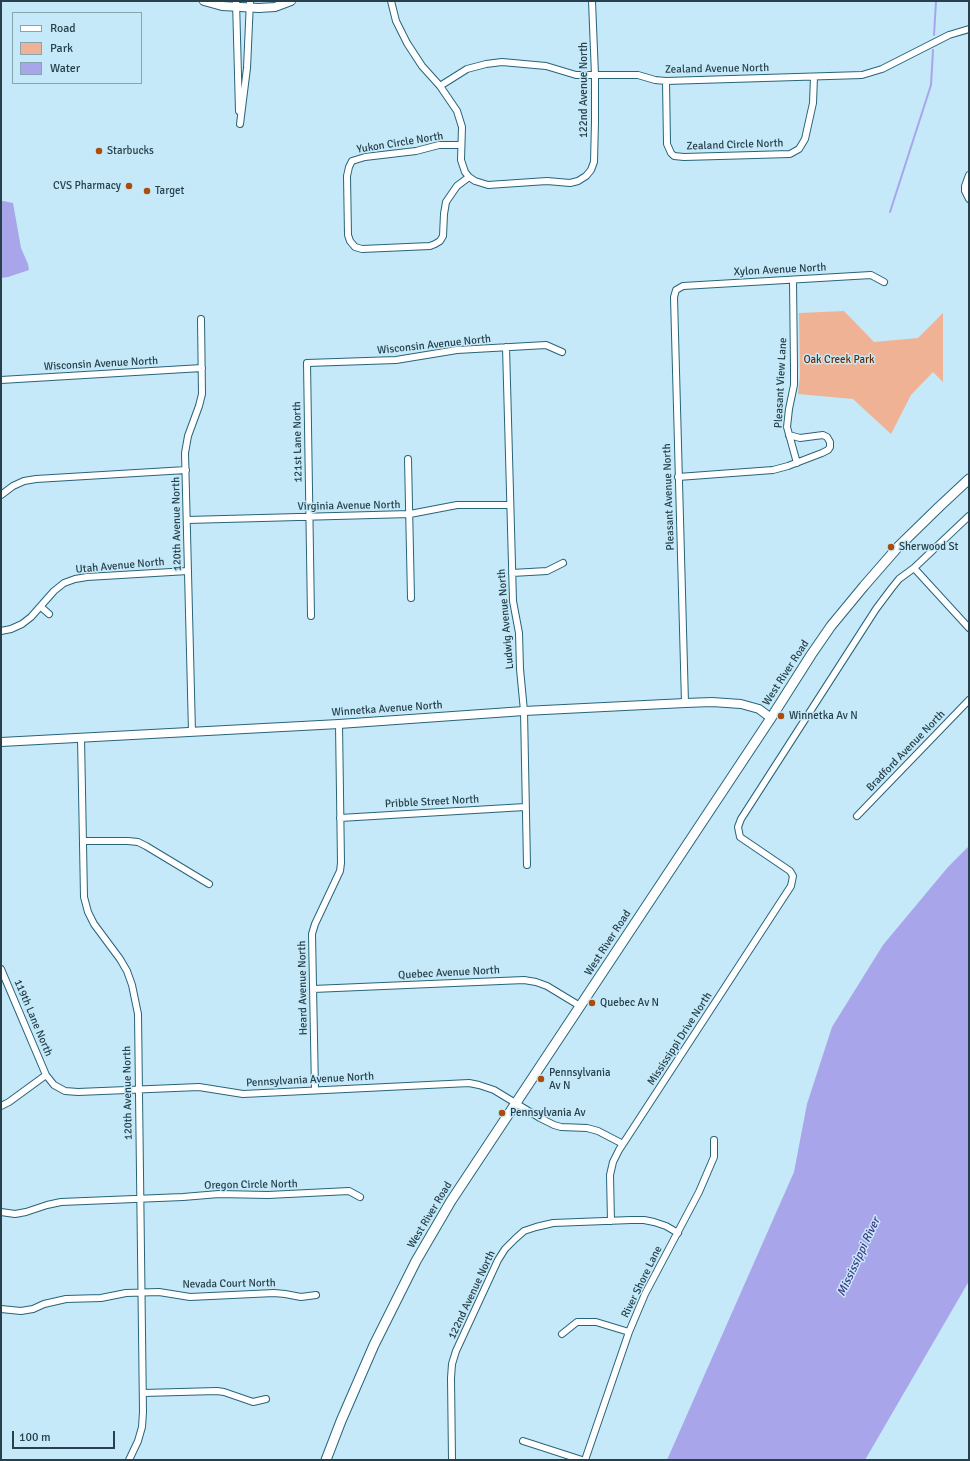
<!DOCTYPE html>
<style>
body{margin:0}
#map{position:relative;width:970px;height:1461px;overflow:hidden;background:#c5e9f8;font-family:Signika,sans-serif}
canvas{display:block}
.frame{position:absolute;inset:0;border:2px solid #27404b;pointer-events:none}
.legend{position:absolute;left:12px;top:12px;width:130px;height:72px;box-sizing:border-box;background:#c5e9f8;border:1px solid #86a5b3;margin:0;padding:5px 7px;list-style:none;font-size:12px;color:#27404b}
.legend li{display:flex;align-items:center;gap:8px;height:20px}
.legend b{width:20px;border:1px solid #86a5b3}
.scale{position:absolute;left:12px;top:1431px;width:103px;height:18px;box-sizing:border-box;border:2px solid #27404b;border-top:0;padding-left:5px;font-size:12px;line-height:14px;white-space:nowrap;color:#27404b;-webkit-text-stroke:3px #c5e9f8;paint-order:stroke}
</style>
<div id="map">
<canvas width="970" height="1461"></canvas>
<div class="frame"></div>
<ul class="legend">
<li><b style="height:5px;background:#fff"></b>Road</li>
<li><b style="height:11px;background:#f0b295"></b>Park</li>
<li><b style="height:11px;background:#a8a5eb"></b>Water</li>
</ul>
<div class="scale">100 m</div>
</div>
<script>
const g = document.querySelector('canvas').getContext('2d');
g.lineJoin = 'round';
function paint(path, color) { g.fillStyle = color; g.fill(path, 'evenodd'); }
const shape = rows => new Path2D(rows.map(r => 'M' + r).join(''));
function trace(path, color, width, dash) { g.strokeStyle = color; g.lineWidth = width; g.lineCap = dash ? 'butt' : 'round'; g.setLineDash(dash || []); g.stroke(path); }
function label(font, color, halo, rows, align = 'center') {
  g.font = font + ' Signika,sans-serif'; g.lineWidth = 3; g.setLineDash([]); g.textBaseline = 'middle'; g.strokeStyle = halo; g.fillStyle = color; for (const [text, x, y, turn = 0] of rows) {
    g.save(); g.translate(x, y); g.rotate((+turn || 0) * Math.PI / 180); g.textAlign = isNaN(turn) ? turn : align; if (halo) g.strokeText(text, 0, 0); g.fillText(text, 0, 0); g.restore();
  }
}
const green = shape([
 [844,311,874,342,918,338,943,313,943,382,933,372,911,395,891,434,853,399,798,394,800,375,799,313]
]);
const water = shape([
 [3,201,13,203,21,248,28,264,29,270,8,277,1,278,1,202],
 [969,846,969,1281,865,1460,667,1460,794,1172,807,1104,832,1027,883,945,948,867]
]);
const stream = shape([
 [934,35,936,1],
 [890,212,931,85,933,50]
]);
const minor = shape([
 [236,1,239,111],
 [391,1,396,21,407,43,422,66,440,86,457,111,462,127,461,160,465,172,469,177,475,181,488,185,547,181,570,183,578,181,586,176,591,170,594,162,595,122,595,75,592,1],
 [666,81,667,144,671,153,674,156,684,157,790,154,799,149,805,139,813,103,814,77],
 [440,86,467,69,486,64,502,62,546,66,576,75,638,75,655,80,666,81,862,75,882,69,949,35,969,29],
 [240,124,247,68,250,1],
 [461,145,439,145,416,151,365,157,352,161,349,167,347,176,348,235,350,241,355,247,362,249,430,246,435,244,440,241,443,236,444,214,446,202,457,186,469,177],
 [969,175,965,186,965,191,969,199],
 [793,280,794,368,794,385,789,409,787,427,797,463],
 [506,347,513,601,519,633,520,669,524,711,527,865],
 [1,380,202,368],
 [408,459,411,598],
 [678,477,773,470,788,466,822,453,828,450,830,447,830,442,827,437,823,435,800,438,789,435],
 [1,495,13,486,24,481,36,479,186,470],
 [187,520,410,514,457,505,510,505],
 [914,568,969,628],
 [512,573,547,571,563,563],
 [41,607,49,614],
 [311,616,307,363,396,360,457,350,546,345,562,352],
 [1,631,11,629,22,624,31,617,54,591,64,583,75,579,87,577,188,571],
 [685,703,674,297,676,290,683,286,871,275,884,282],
 [192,732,185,453,188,436,199,406,202,394,201,319],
 [81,738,84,897,88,912,94,924,120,959,127,971,132,985,138,1014,143,1412,142,1427,138,1441,129,1460],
 [857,816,969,700],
 [340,818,525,807],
 [83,841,128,841,138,842,146,846,209,884],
 [1,969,46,1075,54,1085,65,1091,78,1092,199,1087,243,1094,469,1083,479,1085,494,1090,540,1118,554,1125,561,1127,587,1128,598,1131,623,1144],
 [313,989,524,980,536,982,547,986,580,1006],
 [315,1090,312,934,315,924,340,871,341,863,339,724],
 [1,1106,9,1102,46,1075],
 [1,1212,15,1214,26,1212,47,1205,61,1202,183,1197,219,1194,268,1195,349,1191,360,1197],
 [611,1221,610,1175,613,1162,619,1150,791,886,793,876,790,871,740,837,738,827,741,819,876,609,891,589,899,579,914,568,969,516],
 [1,1309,21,1311,33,1309,44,1304,66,1299,101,1298,126,1293,159,1292,190,1297,274,1293,285,1294,301,1297,316,1295],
 [562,1334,577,1322,596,1322,629,1332],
 [143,1393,217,1391,224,1392,253,1402,266,1399],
 [523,1441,582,1460],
 [452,1460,451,1378,452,1364,456,1351,498,1260,505,1249,515,1239,524,1231,536,1227,553,1223,631,1220,644,1220,654,1222,666,1226,678,1233],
 [585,1460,629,1332,645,1294,699,1192,714,1157,714,1140]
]);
const tertiary = shape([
 [204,1,222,6,259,8,275,7,291,1],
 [1,742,339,724,524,711,685,703,712,702,741,704,759,709,771,718]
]);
const secondary = shape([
 [326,1460,341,1421,374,1345,416,1261,451,1201,771,718,811,655,831,626,864,586,898,547,939,507,969,479]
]);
const markers = [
 [99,151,4,"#ad4b0c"],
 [129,186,4,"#ad4b0c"],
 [147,191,4,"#ad4b0c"],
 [891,547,4,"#ad4b0c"],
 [781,716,4,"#ad4b0c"],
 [592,1003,4,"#ad4b0c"],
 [541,1079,4,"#ad4b0c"],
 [502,1113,4,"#ad4b0c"]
];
const streetNames = [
 ["Zealand Avenue North",717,69,-1],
 ["122nd Avenue North",584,90,-90],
 ["Yukon Circle North",400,143,-9],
 ["Zealand Circle North",735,145,-2],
 ["Xylon Avenue North",780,270,-3],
 ["Wisconsin Avenue North",434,345,-6],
 ["Wisconsin Avenue North",101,364,-3],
 ["Pleasant View Lane",781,383,-87],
 ["121st Lane North",298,442,-91],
 ["Pleasant Avenue North",669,497,-92],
 ["Virginia Avenue North",349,506,-1],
 ["120th Avenue North",177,524,-91],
 ["Utah Avenue North",120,566,-5],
 ["Ludwig Avenue North",506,619,-95],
 ["West River Road",786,673,-57],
 ["Winnetka Avenue North",387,709,-4],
 ["Bradford Avenue North",906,751,-46],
 ["Pribble Street North",432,802,-3],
 ["West River Road",608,943,-57],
 ["Quebec Avenue North",449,973,-3],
 ["Heard Avenue North",303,988,-91],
 ["119th Lane North",33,1018,67],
 ["Mississippi Drive North",680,1039,-57],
 ["Pennsylvania Avenue North",310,1080,-3],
 ["120th Avenue North",128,1093,-91],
 ["Oregon Circle North",251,1185,-1],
 ["West River Road",430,1215,-59],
 ["River Shore Lane",642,1282,-64],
 ["Nevada Court North",229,1284,-1],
 ["122nd Avenue North",472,1295,-65]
];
const poiNames = [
 ["Starbucks",107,151],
 ["CVS Pharmacy",121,186,"right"],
 ["Target",155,191],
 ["Sherwood St",899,547],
 ["Winnetka Av N",789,716],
 ["Quebec Av N",600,1003],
 ["Pennsylvania",549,1073],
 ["Av N",549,1086],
 ["Pennsylvania Av",510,1113]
];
const parkNames = [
 ["Oak Creek Park",839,360]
];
const waterNames = [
 ["Mississippi River",859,1257,-65]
];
paint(green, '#f0b295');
paint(water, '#a8a5eb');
trace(stream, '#a8a5eb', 2);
trace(minor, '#28647a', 8);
trace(tertiary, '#28647a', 10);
trace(secondary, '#28647a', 11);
trace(minor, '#fff', 6);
trace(tertiary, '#fff', 8);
trace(secondary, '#fff', 9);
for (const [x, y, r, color] of markers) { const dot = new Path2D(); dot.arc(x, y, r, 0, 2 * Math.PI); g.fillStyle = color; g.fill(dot); trace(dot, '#c5e9f8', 1.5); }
label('11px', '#27404b', '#c5e9f8', streetNames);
label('11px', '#27404b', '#c5e9f8', poiNames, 'left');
label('11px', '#6a2900', '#c5e9f8', parkNames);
label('italic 12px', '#433687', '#c5e9f8', waterNames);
</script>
